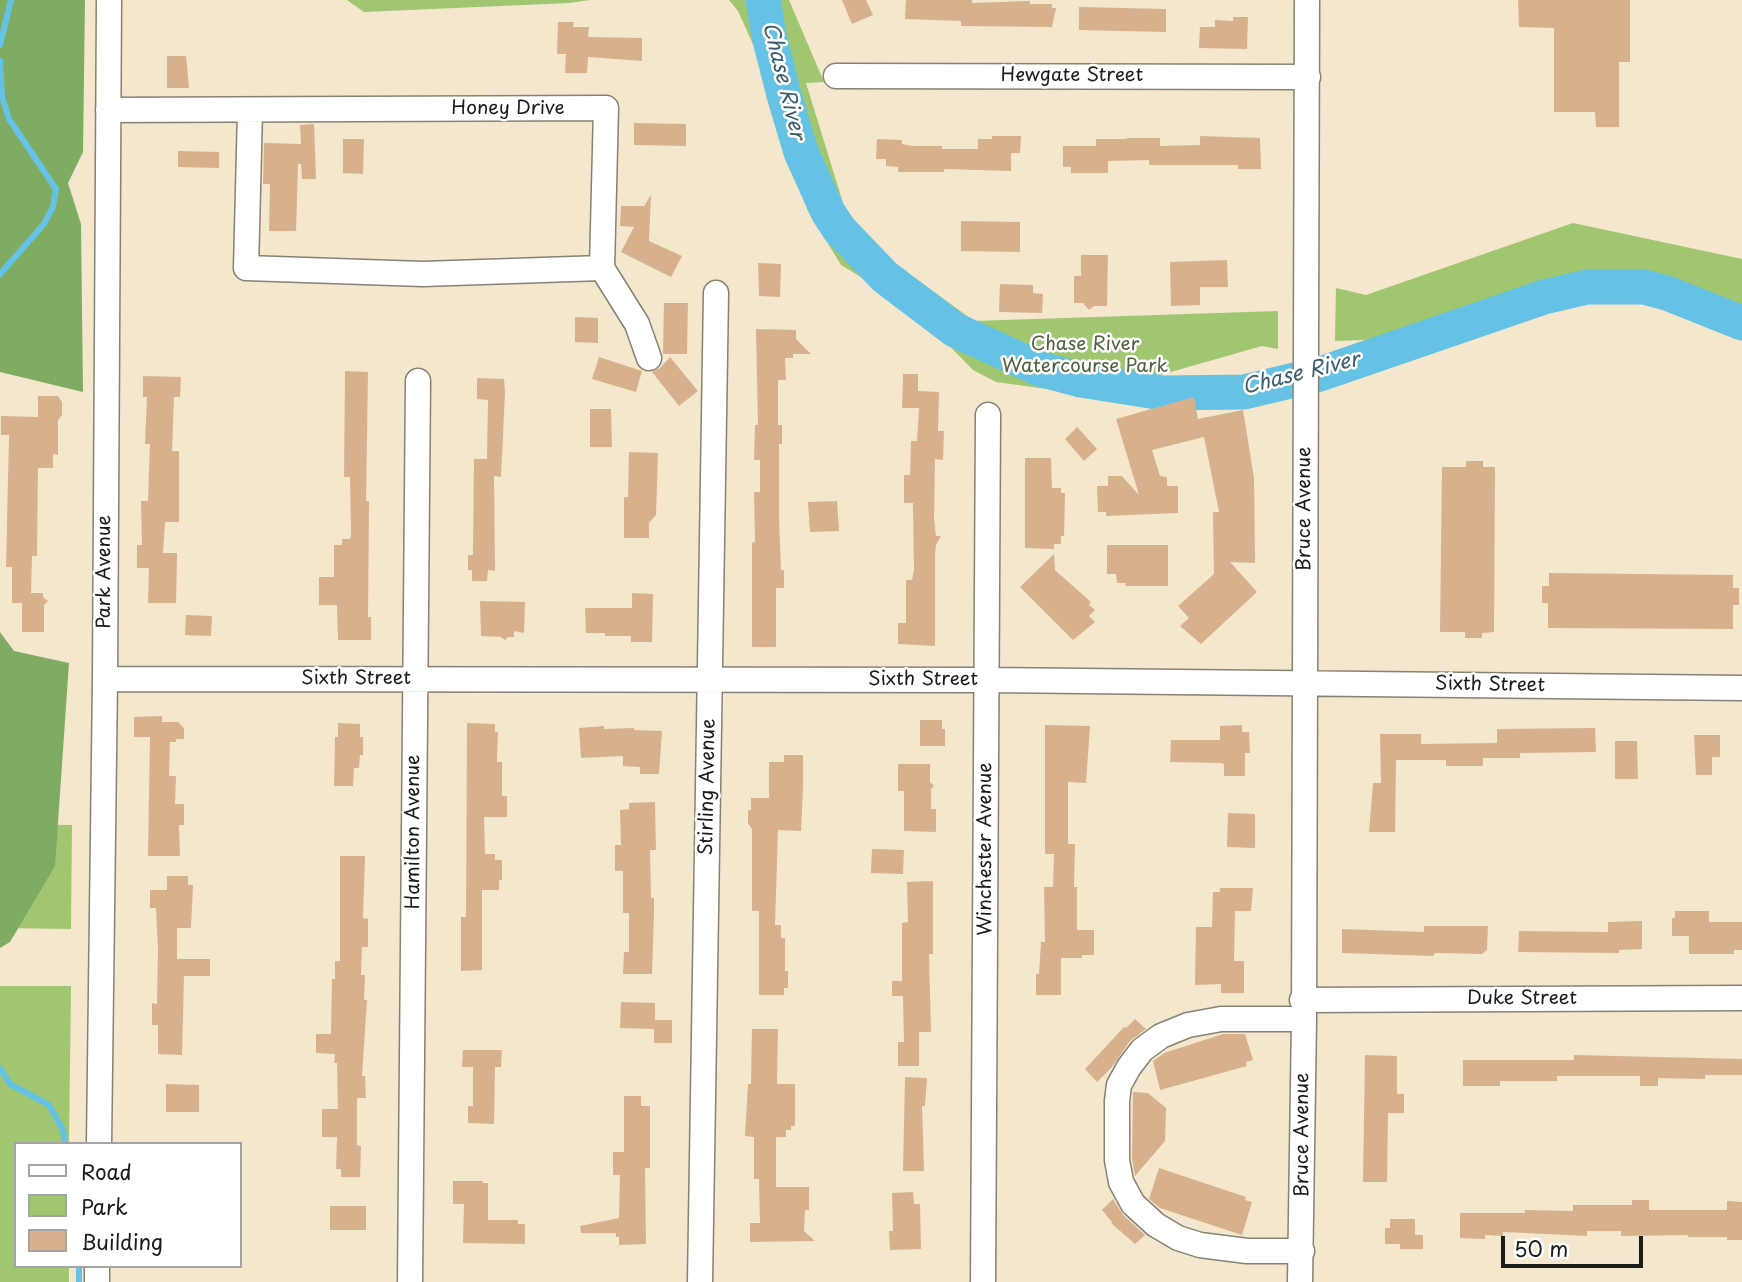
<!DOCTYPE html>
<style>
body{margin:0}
#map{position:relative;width:1742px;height:1282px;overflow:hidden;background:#f5e6ce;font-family:"Playpen Sans",sans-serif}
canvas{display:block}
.legend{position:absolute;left:14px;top:1142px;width:228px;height:126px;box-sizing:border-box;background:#fff;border:2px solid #a4a4a4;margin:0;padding:9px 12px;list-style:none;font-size:21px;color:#1c1c1c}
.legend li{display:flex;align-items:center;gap:14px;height:35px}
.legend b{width:35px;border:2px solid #a4a4a4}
.scale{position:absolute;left:1501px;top:1236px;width:142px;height:32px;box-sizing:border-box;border:4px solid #1c1c1c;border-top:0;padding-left:9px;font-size:21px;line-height:24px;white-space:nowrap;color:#1c1c1c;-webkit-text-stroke:5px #fff;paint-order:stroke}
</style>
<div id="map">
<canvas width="1742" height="1282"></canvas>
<ul class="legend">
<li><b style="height:9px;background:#fff"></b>Road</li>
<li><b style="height:19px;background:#a1c671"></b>Park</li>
<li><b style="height:19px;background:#d7b18e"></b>Building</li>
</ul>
<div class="scale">50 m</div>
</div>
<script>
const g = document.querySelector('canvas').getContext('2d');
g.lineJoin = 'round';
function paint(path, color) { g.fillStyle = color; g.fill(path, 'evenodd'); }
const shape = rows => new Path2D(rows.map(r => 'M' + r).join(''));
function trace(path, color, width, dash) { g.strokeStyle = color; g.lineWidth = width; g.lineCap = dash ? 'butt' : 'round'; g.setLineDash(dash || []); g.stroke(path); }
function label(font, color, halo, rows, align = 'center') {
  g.font = font + ' "Playpen Sans",sans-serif'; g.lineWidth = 5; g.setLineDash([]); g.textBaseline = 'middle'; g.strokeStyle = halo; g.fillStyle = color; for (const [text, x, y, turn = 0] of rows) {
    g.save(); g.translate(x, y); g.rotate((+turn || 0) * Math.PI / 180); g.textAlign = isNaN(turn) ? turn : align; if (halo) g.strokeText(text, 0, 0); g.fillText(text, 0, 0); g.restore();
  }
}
const green = shape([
 [347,0,590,0,569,3,364,12],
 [729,0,789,0,824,82,806,83,852,232,974,321,1278,311,1278,349,1262,346,1090,395,996,382,973,370,911,307,841,265,807,209,770,82,738,11],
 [1573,223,1742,259,1742,335,1701,310,1667,296,1615,286,1567,282,1550,284,1511,295,1443,330,1389,339,1335,341,1336,288,1366,295],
 [0,824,72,825,71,929,0,928],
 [0,986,71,986,69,1144,16,1144,16,1266,69,1266,69,1282,0,1282]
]);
const forest = shape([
 [0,0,85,0,83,152,68,183,81,224,83,392,0,372],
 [0,632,14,651,69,663,55,866,10,942,0,948]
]);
const stream = shape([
 [0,45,11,0],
 [0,61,2,97,9,119,56,189,53,207,44,224,0,274],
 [0,1068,10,1084,49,1105,63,1130,65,1144],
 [79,1282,79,1266]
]);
const river = shape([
 [763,0,769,36,784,95,801,152,828,212,839,229,885,277,955,330,1040,369,1081,380,1163,393,1244,392,1320,374,1544,297,1587,287,1644,287,1667,293,1742,323]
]);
const building = shape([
 [842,0,866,0,873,15,852,24],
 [906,0,972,0,972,3,1030,1,1030,4,1052,4,1052,8,1056,8,1052,27,961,26,961,21,905,19],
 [1518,0,1630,0,1630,62,1619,62,1619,127,1596,127,1595,112,1554,112,1554,28,1519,27],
 [1079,7,1166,9,1166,32,1079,30],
 [1233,17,1248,17,1247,49,1199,48,1200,27,1215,27,1215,20,1233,21],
 [558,22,574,22,573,27,589,27,588,37,642,38,642,61,588,57,587,73,565,73,566,54,557,54],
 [167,56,186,56,189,88,167,88],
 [634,123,686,124,686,146,634,145],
 [314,124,316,179,302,179,301,164,298,164,296,231,269,231,270,184,263,184,264,143,301,144,300,125],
 [992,136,1021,136,1020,153,1011,153,1011,171,944,169,944,172,898,172,898,167,886,166,886,159,876,159,877,139,902,140,902,144,912,146,942,146,942,149,978,149,978,139,992,139],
 [1200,136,1260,138,1261,169,1238,169,1238,165,1149,165,1149,160,1108,161,1108,173,1071,173,1071,167,1063,167,1063,146,1096,146,1096,139,1127,139,1127,138,1160,138,1160,146,1200,145],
 [343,139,364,139,363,174,343,173],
 [178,151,219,152,219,168,178,167],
 [651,195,649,241,682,256,671,277,621,252,634,227,620,226,621,206,644,206],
 [961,221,1020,222,1020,252,961,251],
 [1081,255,1108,255,1107,306,1094,306,1089,310,1083,303,1074,303,1074,276,1081,276],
 [1227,260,1228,287,1200,287,1200,305,1171,306,1170,262],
 [758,263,781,264,780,297,759,296],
 [1000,284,1033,285,1033,293,1043,294,1042,313,999,312],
 [664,303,688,303,687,354,663,354],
 [575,317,598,318,598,343,575,342],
 [756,329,796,330,796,339,811,354,793,354,793,358,785,358,786,380,778,380,778,425,782,425,782,444,779,444,779,520,781,570,784,570,784,588,776,588,776,647,752,647,752,543,755,542,754,492,760,492,760,460,754,460,755,425,758,425],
 [599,357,642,371,636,392,592,379],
 [670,357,698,391,679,406,652,372,660,368],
 [345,371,368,372,366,501,369,501,368,617,371,617,371,640,338,640,337,605,319,605,319,577,334,577,334,545,342,545,342,539,350,539,351,536,350,477,344,477],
 [903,374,918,374,918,391,939,392,938,431,944,431,943,460,935,459,934,519,936,536,941,536,936,545,935,555,935,646,898,644,898,623,906,623,906,580,912,580,914,570,913,503,904,503,904,475,910,475,911,441,917,441,919,408,902,408],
 [143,376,181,377,180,397,174,397,172,451,179,451,179,522,165,522,163,553,177,553,176,603,148,603,149,568,137,568,137,545,142,545,141,501,148,501,150,444,145,444,147,397,143,397],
 [477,378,504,379,505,392,501,477,494,476,495,571,488,570,487,581,472,581,472,570,468,570,468,555,473,555,474,459,487,459,488,400,477,399],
 [38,396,58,396,62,402,62,415,58,420,58,455,53,454,53,468,38,468,37,556,32,556,31,593,43,593,43,597,48,601,44,605,44,632,22,632,22,603,12,603,12,567,6,567,9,435,1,435,1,416,38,417],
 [1194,397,1198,419,1243,410,1254,478,1255,563,1230,562,1257,592,1201,644,1180,626,1189,618,1178,606,1214,574,1213,512,1219,512,1204,437,1152,450,1160,476,1167,477,1167,486,1178,486,1178,513,1106,516,1106,512,1098,512,1097,486,1108,486,1108,476,1122,476,1139,495,1116,419],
 [590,409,611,409,612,447,590,447],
 [1077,427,1097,449,1084,461,1065,439],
 [629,452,658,453,656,515,649,523,649,538,624,538,624,497,628,497],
 [1025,458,1051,458,1052,488,1061,488,1061,493,1065,493,1064,536,1061,536,1061,544,1054,544,1054,549,1025,548],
 [1466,461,1483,461,1483,467,1495,467,1494,632,1482,633,1482,638,1465,638,1465,632,1440,632,1442,467,1466,467],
 [837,501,839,531,810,532,808,502],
 [1107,545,1168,545,1168,586,1125,586,1126,583,1117,583,1116,574,1107,574],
 [1054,554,1055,570,1091,602,1089,605,1095,610,1089,616,1095,622,1073,640,1020,587],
 [1549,573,1733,575,1733,588,1739,588,1739,605,1733,605,1733,629,1548,628,1548,603,1542,603,1542,586,1549,586],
 [632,593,653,594,652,642,631,642,631,636,605,636,605,633,586,633,585,608,632,608],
 [480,601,525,602,524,633,514,631,514,637,508,637,505,640,501,637,481,636],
 [186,615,212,616,211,636,185,635],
 [162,716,162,722,178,722,184,728,184,739,176,739,176,742,170,742,169,776,176,776,175,804,184,804,184,825,179,825,180,856,148,856,150,737,134,737,134,717],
 [920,720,942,720,942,729,945,729,945,746,920,746],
 [338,723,360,724,360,737,363,737,363,755,360,755,359,768,354,768,353,786,334,786,335,737,338,737],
 [467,723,495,724,495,732,498,732,497,762,502,762,502,796,507,796,507,817,484,817,485,854,495,854,495,860,502,860,502,880,499,880,499,890,482,890,482,970,461,971,461,917,466,917],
 [1045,725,1090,726,1086,783,1068,782,1068,844,1075,844,1074,887,1077,887,1077,930,1094,930,1094,955,1082,955,1082,958,1061,958,1061,995,1036,995,1036,974,1039,974,1041,942,1045,942,1044,887,1053,887,1054,854,1045,854],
 [1242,725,1242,732,1249,732,1250,753,1245,753,1245,776,1224,776,1224,764,1221,763,1170,762,1171,740,1220,740,1220,726],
 [604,726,604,729,633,728,635,730,662,731,659,774,640,774,640,767,623,766,623,756,581,758,579,728],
 [1595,728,1596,752,1520,753,1520,758,1483,758,1483,766,1446,766,1446,760,1396,760,1395,832,1369,832,1373,783,1381,783,1380,734,1421,734,1421,744,1497,743,1497,729],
 [1694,735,1720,735,1720,757,1712,757,1712,775,1696,775],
 [1615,741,1637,741,1638,779,1615,779],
 [784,755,803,755,803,788,801,831,778,830,775,925,781,925,781,938,785,938,785,971,788,971,788,988,784,988,784,995,759,995,759,911,752,911,752,829,748,823,748,810,751,810,751,798,769,798,769,762,784,762],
 [898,764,930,764,930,782,934,786,931,789,931,809,936,809,936,832,904,831,904,791,898,791],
 [655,802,656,850,650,850,651,898,654,898,654,913,652,974,623,974,624,952,629,952,629,913,623,913,623,871,615,871,615,845,621,845,620,810,629,809,629,803],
 [1228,813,1255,814,1255,848,1227,847],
 [872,849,904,850,903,874,871,873],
 [340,856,365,856,363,918,368,919,368,947,362,947,361,975,365,975,364,1000,367,1000,362,1076,365,1076,366,1098,357,1098,357,1145,361,1146,360,1177,341,1177,341,1169,336,1169,337,1137,322,1137,322,1109,338,1109,337,1063,334,1063,335,1054,316,1053,316,1034,331,1034,332,979,335,979,335,961,340,961],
 [167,876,188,876,188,885,193,885,191,928,177,928,177,959,210,959,210,976,184,976,182,1055,158,1054,158,1025,152,1025,152,1003,157,1004,158,949,156,908,150,908,150,890,167,890],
 [933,881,933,954,929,954,931,1032,919,1032,919,1066,898,1066,898,1042,904,1042,903,996,892,996,892,981,902,981,902,923,908,922,907,882],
 [1220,888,1253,888,1251,911,1235,911,1234,961,1244,961,1244,993,1221,993,1221,984,1195,985,1196,927,1212,927,1213,892,1220,892],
 [1675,911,1709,911,1709,922,1742,922,1742,950,1734,950,1734,954,1689,954,1689,936,1672,936,1672,918,1675,918],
 [1642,921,1642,949,1619,950,1619,953,1518,952,1519,931,1608,932,1608,922],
 [1424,926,1488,926,1487,950,1482,954,1435,953,1433,956,1342,953,1342,929,1424,932],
 [621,1002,655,1003,655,1020,672,1020,672,1043,654,1043,654,1029,620,1028],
 [1135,1019,1146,1029,1130,1041,1112,1067,1097,1082,1085,1069,1124,1027,1126,1028],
 [752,1029,778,1029,777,1084,795,1084,795,1126,791,1126,791,1130,786,1130,786,1137,776,1137,776,1187,809,1187,809,1210,805,1210,804,1231,815,1241,750,1242,750,1223,760,1223,759,1179,754,1179,754,1137,745,1136,748,1084,751,1084],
 [1223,1034,1245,1034,1253,1060,1246,1062,1247,1066,1160,1090,1153,1061,1164,1053],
 [463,1050,502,1050,501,1067,495,1067,494,1124,468,1123,468,1106,473,1106,473,1067,462,1067],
 [1365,1055,1397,1056,1397,1094,1404,1094,1404,1113,1388,1113,1387,1182,1363,1182],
 [1574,1055,1742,1059,1742,1075,1705,1075,1705,1079,1658,1078,1658,1086,1640,1086,1640,1076,1557,1076,1557,1081,1500,1081,1500,1086,1463,1086,1463,1060,1574,1060],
 [905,1077,927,1078,925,1106,922,1106,924,1171,903,1171],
 [166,1084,199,1085,199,1112,166,1112],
 [1133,1092,1148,1093,1166,1108,1165,1141,1135,1176,1132,1159],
 [624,1096,641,1096,641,1106,650,1106,650,1168,645,1168,646,1244,619,1245,619,1237,616,1237,616,1233,581,1233,580,1226,619,1218,620,1175,613,1175,613,1152,624,1152],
 [1159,1168,1246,1197,1245,1200,1252,1202,1242,1235,1160,1208,1149,1199],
 [453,1181,483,1181,483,1183,488,1183,488,1220,518,1220,518,1224,525,1224,525,1244,463,1243,464,1204,453,1204],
 [913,1192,914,1204,920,1204,921,1249,890,1250,889,1231,893,1231,892,1193],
 [1113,1199,1123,1215,1145,1235,1135,1244,1111,1223,1112,1222,1102,1210],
 [1632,1200,1649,1200,1649,1210,1727,1210,1727,1201,1742,1202,1742,1240,1727,1240,1727,1237,1688,1237,1688,1235,1621,1236,1621,1231,1587,1231,1587,1236,1503,1232,1503,1236,1485,1235,1485,1239,1460,1238,1460,1213,1525,1213,1525,1210,1573,1211,1573,1205,1632,1205],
 [330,1206,366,1206,366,1230,330,1230],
 [1390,1219,1415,1219,1415,1235,1423,1235,1423,1249,1400,1249,1400,1244,1385,1244,1385,1228,1390,1228]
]);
const minor = shape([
 [836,76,1308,77],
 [108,110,606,108,602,268,637,324,649,358],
 [250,111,246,268,423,274,602,268],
 [105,679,988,680,1742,688],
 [1302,1000,1742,998],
 [99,1144,105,679,109,0],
 [1302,1251,1247,1251,1200,1245,1178,1238,1156,1225,1133,1204,1121,1182,1117,1160,1117,1101,1119,1085,1129,1067,1142,1050,1161,1036,1188,1025,1221,1019,1304,1019],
 [97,1282,97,1266],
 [410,1282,418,381],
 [700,1282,716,293],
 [983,1282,988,415],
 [1300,1282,1304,1019,1307,0]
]);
const streetNames = [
 ["Hewgate Street",1072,76],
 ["Honey Drive",508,109],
 ["Bruce Avenue",1305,509,-90],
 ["Park Avenue",105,572,-90],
 ["Sixth Street",356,679],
 ["Sixth Street",923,680],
 ["Sixth Street",1490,685,1],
 ["Stirling Avenue",708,787,-89],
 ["Hamilton Avenue",414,832,-90],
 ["Winchester Avenue",986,849,-90],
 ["Duke Street",1522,999],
 ["Bruce Avenue",1303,1135,-90]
];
const parkNames = [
 ["Chase River",1085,345],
 ["Watercourse Park",1085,367]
];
const waterNames = [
 ["Chase River",783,81,76],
 ["Chase River",1301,374,-14]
];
paint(green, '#a1c671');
paint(forest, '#80ab63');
trace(stream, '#66c2e4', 6);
trace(river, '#66c2e4', 35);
paint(building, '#d7b18e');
trace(minor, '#888175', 27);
trace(minor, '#fff', 24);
label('19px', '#1c1c1c', '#fff', streetNames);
label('19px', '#51603e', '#fff', parkNames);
label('italic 21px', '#3a5e6c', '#fff', waterNames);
</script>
